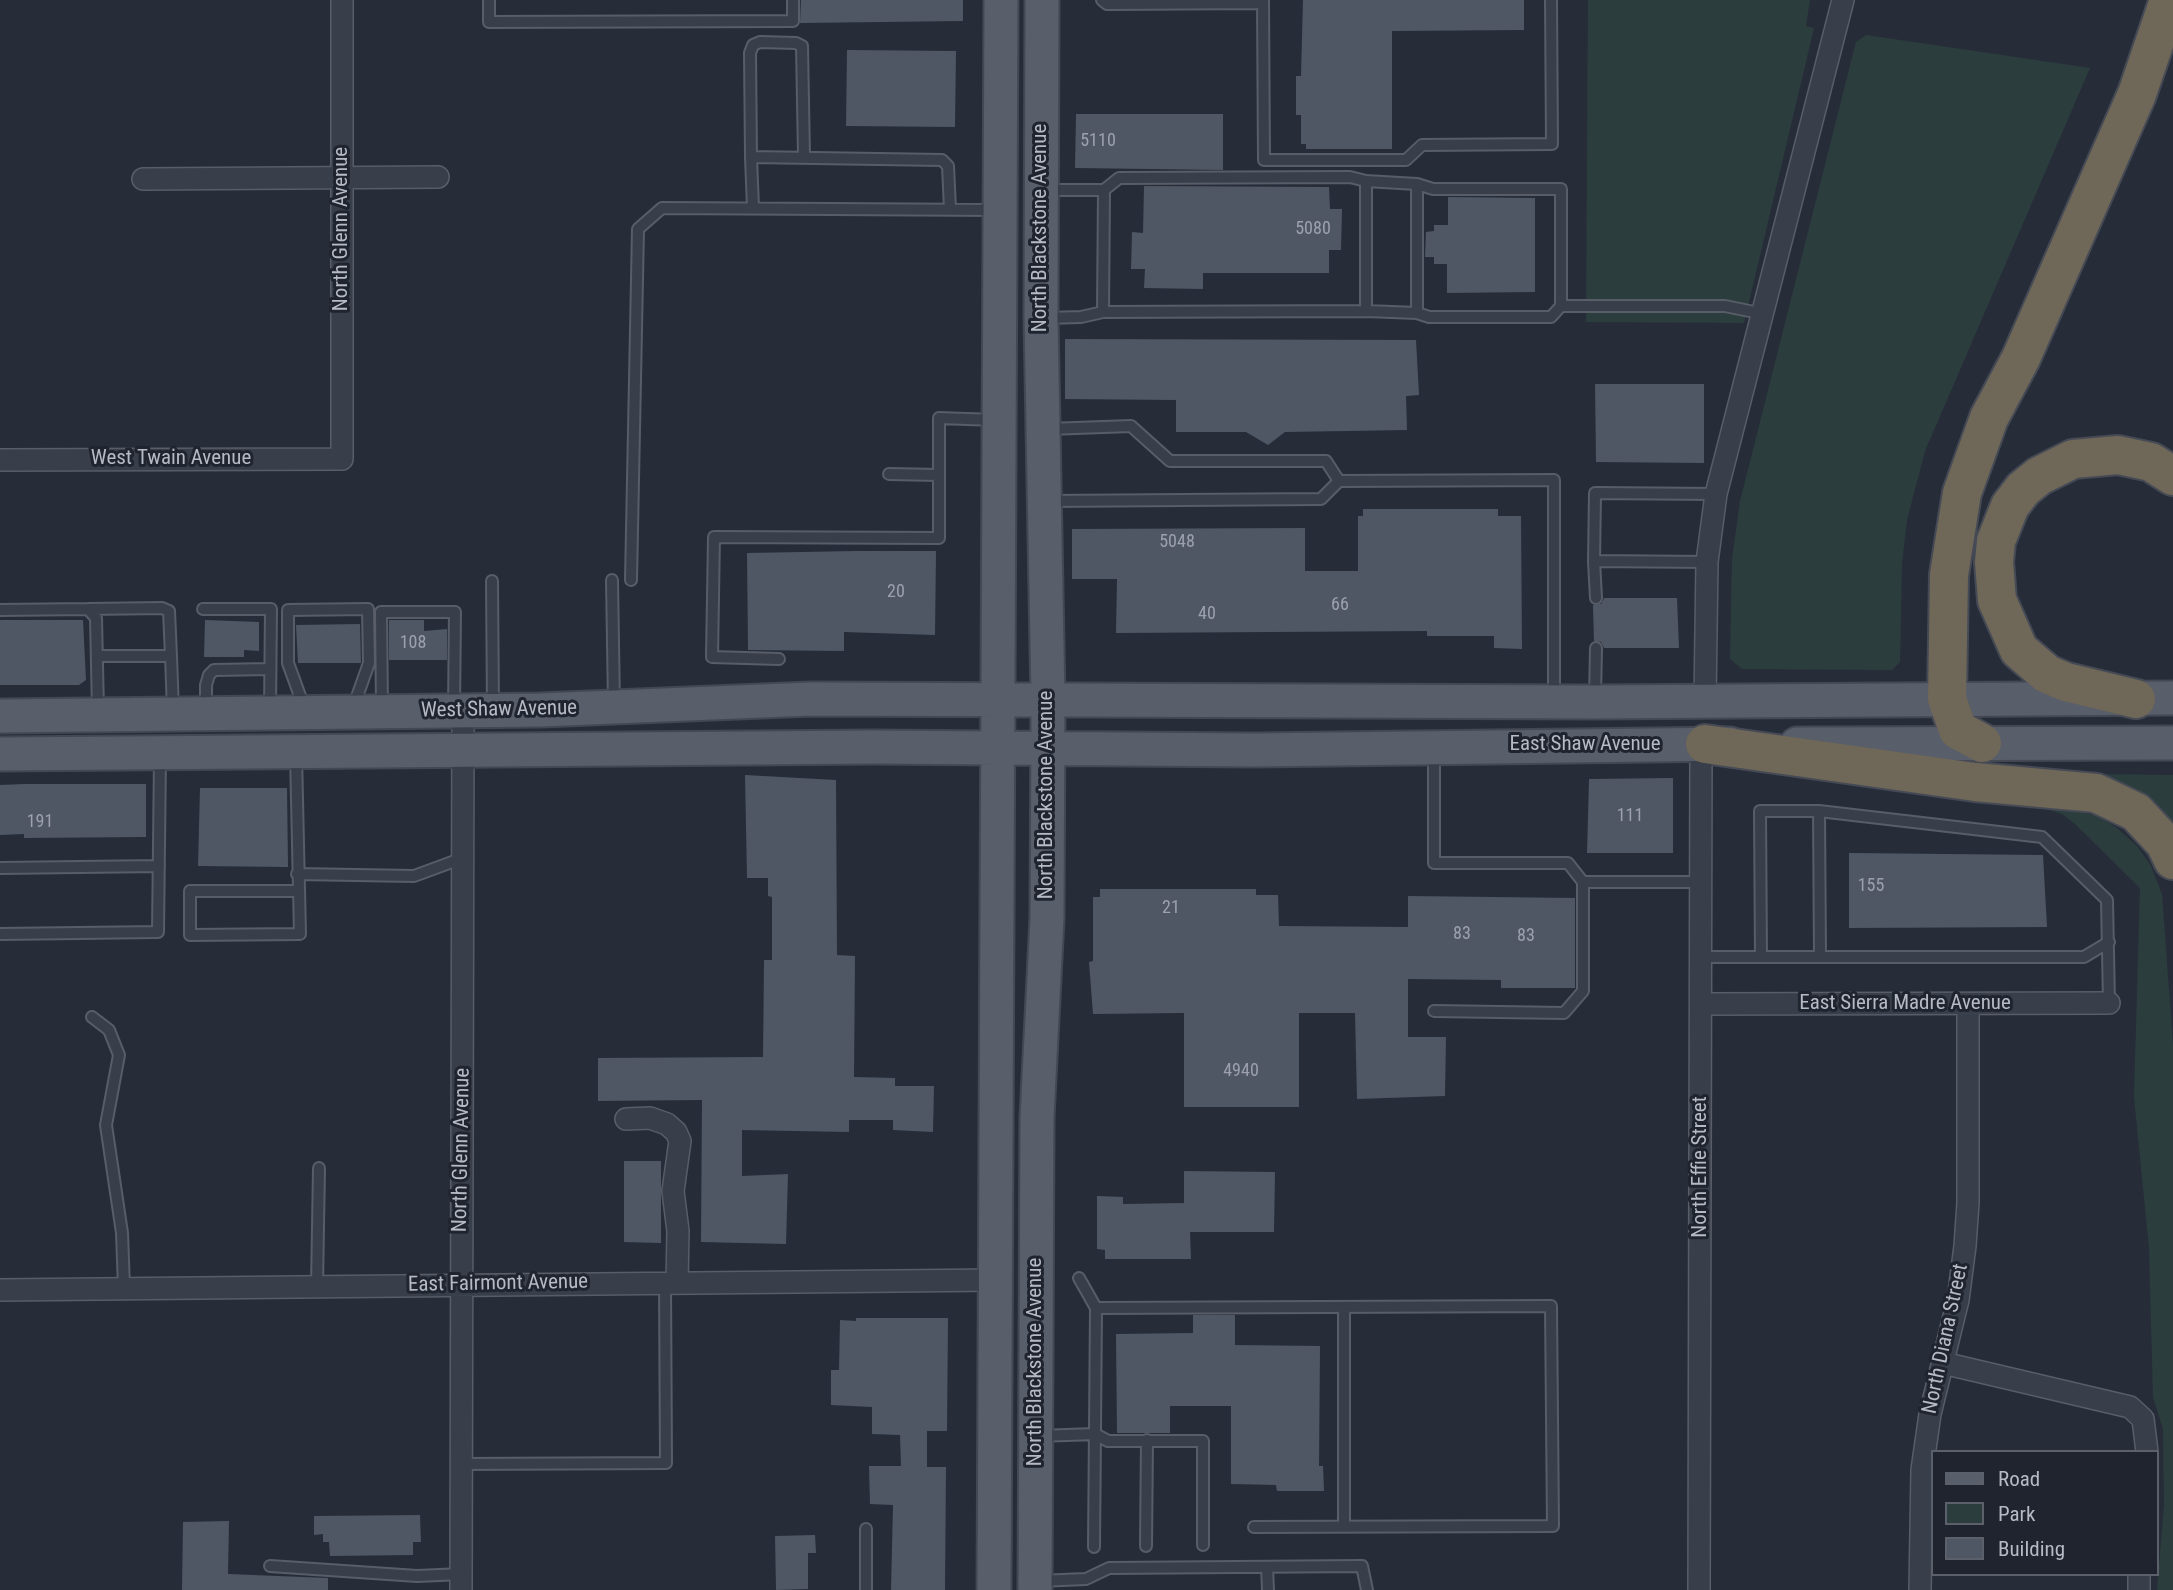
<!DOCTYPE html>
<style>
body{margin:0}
#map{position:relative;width:2173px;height:1590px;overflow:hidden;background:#262d39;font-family:"Roboto Condensed",sans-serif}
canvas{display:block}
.legend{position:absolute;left:1931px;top:1450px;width:228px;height:126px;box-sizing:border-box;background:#1f242f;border:2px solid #5b606b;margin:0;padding:9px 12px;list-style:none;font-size:21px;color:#b5bac5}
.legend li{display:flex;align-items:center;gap:14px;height:35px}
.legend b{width:35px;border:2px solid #5b606b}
</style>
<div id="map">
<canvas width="2173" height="1590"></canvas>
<ul class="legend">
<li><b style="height:9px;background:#585e6a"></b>Road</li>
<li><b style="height:19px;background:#2c3d3e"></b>Park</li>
<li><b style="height:19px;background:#4f5765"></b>Building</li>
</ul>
</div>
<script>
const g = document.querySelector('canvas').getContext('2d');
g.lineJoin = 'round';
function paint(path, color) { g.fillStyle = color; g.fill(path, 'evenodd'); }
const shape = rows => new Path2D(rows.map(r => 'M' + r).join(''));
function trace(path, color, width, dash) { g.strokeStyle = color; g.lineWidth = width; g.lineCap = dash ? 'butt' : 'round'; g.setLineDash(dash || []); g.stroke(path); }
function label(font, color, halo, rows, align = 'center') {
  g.font = font + ' "Roboto Condensed",sans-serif'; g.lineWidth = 6; g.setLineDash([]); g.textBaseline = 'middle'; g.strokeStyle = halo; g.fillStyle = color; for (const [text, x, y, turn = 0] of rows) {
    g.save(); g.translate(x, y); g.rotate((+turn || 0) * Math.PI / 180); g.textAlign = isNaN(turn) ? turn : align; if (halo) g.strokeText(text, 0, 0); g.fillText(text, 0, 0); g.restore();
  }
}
const green = shape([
 [1588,0,1810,0,1806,26,1814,28,1744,323,1586,322],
 [1866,35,2090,68,1925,451,1907,520,1902,563,1900,662,1892,670,1742,669,1730,659,1732,559,1740,501,1856,42],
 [2086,774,2173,775,2173,826,2149,799,2121,783],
 [2041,807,2096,815,2117,828,2137,846,2151,866,2162,894,2173,1045,2173,1590,2157,1590,2164,1505,2163,1429,2153,1397,2149,1248,2134,1097,2140,888,2075,824,2062,814]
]);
const building = shape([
 [801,0,963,0,963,21,800,23],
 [1303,0,1524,0,1524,30,1392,31,1392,149,1306,149,1306,144,1301,144,1301,115,1296,115,1296,76,1301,76],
 [847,50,956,51,955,127,846,126],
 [1076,114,1223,114,1223,170,1075,168],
 [1144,186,1329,187,1330,209,1342,209,1341,250,1329,250,1329,273,1203,273,1203,289,1144,288,1145,269,1131,269,1132,232,1143,233],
 [1448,197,1535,198,1535,292,1447,293,1447,264,1434,264,1434,257,1425,257,1426,232,1434,231,1434,225,1448,225],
 [1065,339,1416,340,1419,395,1406,396,1407,430,1285,432,1268,445,1246,432,1176,432,1176,400,1065,399],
 [1595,384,1704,384,1704,463,1596,462],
 [1363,509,1498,509,1498,516,1521,516,1522,649,1494,648,1494,636,1427,636,1427,631,1116,633,1117,579,1072,579,1072,529,1305,528,1305,571,1358,571,1358,516,1363,516],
 [856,551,936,551,935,635,844,632,844,651,748,650,747,553],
 [1604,598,1677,598,1679,648,1604,648,1601,642,1594,641,1593,605,1601,604],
 [0,620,83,620,86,680,79,685,0,685],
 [205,620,259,622,259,651,244,650,244,657,204,657],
 [389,620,424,620,424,631,447,629,447,660,389,660],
 [360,624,361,663,298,663,296,625],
 [745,775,836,780,837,955,855,956,854,1077,895,1078,895,1086,934,1086,933,1132,893,1130,893,1120,849,1120,849,1132,742,1130,742,1176,788,1174,786,1244,701,1242,702,1100,598,1101,598,1058,763,1057,764,960,772,960,772,897,768,896,768,878,747,878],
 [1673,778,1673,853,1587,853,1589,779],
 [24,784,146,784,146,837,24,838,24,834,0,835,0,785],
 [200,788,287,788,288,867,198,866],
 [1849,853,2043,855,2047,927,1849,928],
 [1100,889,1256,889,1256,895,1278,895,1279,926,1408,927,1408,896,1575,898,1575,988,1501,988,1501,980,1408,979,1408,1037,1446,1037,1445,1096,1357,1099,1355,1013,1299,1013,1299,1107,1184,1107,1184,1013,1093,1014,1089,962,1093,961,1093,897,1100,897],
 [624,1161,661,1161,661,1243,624,1242],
 [1184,1171,1275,1172,1274,1232,1190,1232,1191,1259,1105,1259,1105,1250,1097,1249,1097,1196,1123,1197,1123,1204,1184,1203],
 [1193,1315,1235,1315,1235,1345,1320,1346,1319,1466,1323,1466,1324,1491,1277,1491,1276,1485,1231,1484,1231,1406,1170,1406,1170,1433,1117,1433,1116,1334,1193,1333],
 [856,1318,948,1318,947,1431,927,1431,927,1467,946,1467,945,1590,891,1590,893,1505,870,1504,869,1466,901,1466,900,1435,872,1434,872,1407,831,1405,831,1370,839,1370,840,1320,856,1321],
 [420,1515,421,1542,413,1542,413,1555,330,1556,329,1542,323,1542,323,1534,314,1535,314,1516],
 [229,1521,228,1574,328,1578,328,1590,182,1590,183,1522],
 [815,1535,816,1553,808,1553,808,1589,776,1590,775,1536]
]);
const lane = shape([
 [489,0,489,22,793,21,793,0],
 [1102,0,1107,4,1263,3],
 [1263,0,1264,160,1406,160,1422,145,1552,144,1551,0],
 [751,157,750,53,753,45,760,42,796,43,802,46,804,157],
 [1045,190,1104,190,1119,178,1350,177,1366,181,1417,184,1433,189,1561,189,1561,306,1551,317,1429,317,1417,313,1366,311,1103,312,1081,317,1046,318],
 [753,208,751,157,942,160,948,166,950,209],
 [1561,306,1725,306,1764,314],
 [1366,311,1366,181],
 [1103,312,1104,190],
 [1417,313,1417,184],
 [1048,429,1131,426,1170,461,1326,461,1339,481],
 [889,474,939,475],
 [1047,501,1321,499,1339,481,1554,480,1554,699],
 [1594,561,1596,598],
 [1707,562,1594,561,1595,493,1716,494],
 [612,580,614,705],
 [631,580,638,229,662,208,997,210],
 [492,581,493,708],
 [88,609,162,608,169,611,171,656,97,656],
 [203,609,271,609,270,710],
 [0,610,88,609,96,618,98,711],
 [171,656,173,711],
 [779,659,712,657,714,537,939,538,939,418,995,420],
 [1595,698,1596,648],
 [304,707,288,663,288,610,368,609,369,663,353,708],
 [382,709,381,612,455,612,454,708],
 [206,710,206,685,209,675,214,670,270,669],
 [1434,752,1434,863,1568,863,1583,882,1702,882],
 [296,754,300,934,190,935,190,891,297,891],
 [1819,811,1820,957],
 [0,868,159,866],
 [297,874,414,876,463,858],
 [0,934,158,932,160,757],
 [1701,957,2084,957,2109,942],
 [1761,957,1760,811,1819,811,2042,837,2107,900,2109,1003],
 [1434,1011,1564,1013,1583,991,1583,882],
 [92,1017,109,1030,119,1055,106,1125,122,1233,124,1288],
 [1079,1278,1096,1308,1094,1547],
 [317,1286,319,1168],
 [1344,1307,1344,1526],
 [1096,1308,1551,1306,1553,1526,1254,1527],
 [1038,1436,1095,1434,1108,1441,1203,1441,1203,1545],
 [461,1464,666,1463,665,1282],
 [1146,1546,1147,1440],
 [270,1566,417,1576,462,1574],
 [1267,1567,1268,1590],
 [1038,1581,1086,1579,1109,1568,1362,1566,1367,1590],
 [866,1590,866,1529]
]);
const street = shape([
 [143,179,438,177],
 [0,460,342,459,342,0],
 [1705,701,1707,562,1716,494,1843,0],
 [1701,1004,2109,1003],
 [626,1119,650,1118,667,1124,676,1132,680,1141,673,1191,678,1231,677,1282],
 [0,1290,995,1280],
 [1943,1363,2130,1407,2143,1419,2147,1452],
 [461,1590,463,711],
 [1699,1590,1701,744],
 [1920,1590,1922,1470,1930,1414,1958,1300,1965,1246,1968,1203,1968,1004],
 [2139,1590,2139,1574]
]);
const primary = shape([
 [0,716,540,710,811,699,1595,702,2173,698],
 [1797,744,2173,743],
 [0,754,873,747,1255,750,1730,744],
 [994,1590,1001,0],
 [1035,1590,1037,1117,1047,918,1048,700,1041,318,1042,0]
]);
const highway = shape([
 [2136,699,2066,682,2047,674,2019,650,1997,600,1994,562,1996,541,2010,506,2023,489,2039,476,2073,459,2118,455,2151,462,2173,476],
 [1982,743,1958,730,1947,699,1949,575,1962,493,1989,418,2021,358,2137,94,2169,0],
 [1705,744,1975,782,2096,793,2136,812,2165,843,2173,860]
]);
const numberNames = [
 ["5110",1098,141],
 ["5080",1313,229],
 ["5048",1177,542],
 ["20",896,592],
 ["66",1340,605],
 ["40",1207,614],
 ["108",413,643],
 ["111",1630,816],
 ["191",40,822],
 ["155",1871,886],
 ["21",1171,908],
 ["83",1462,934],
 ["83",1526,936],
 ["4940",1241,1071]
];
const streetNames = [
 ["North Blackstone Avenue",1041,228,-90],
 ["North Glenn Avenue",342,229,-90],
 ["West Twain Avenue",171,459],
 ["West Shaw Avenue",499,710,-1],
 ["East Shaw Avenue",1585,745],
 ["North Blackstone Avenue",1047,795,-90],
 ["East Sierra Madre Avenue",1905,1004],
 ["North Glenn Avenue",462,1150,-89],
 ["North Effie Street",1701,1167,-90],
 ["East Fairmont Avenue",498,1284,-1],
 ["North Diana Street",1946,1339,-78],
 ["North Blackstone Avenue",1036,1362,-90]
];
paint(green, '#2c3d3e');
paint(building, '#4f5765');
trace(lane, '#585d68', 14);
trace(street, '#585d68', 24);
trace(primary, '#434853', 37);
trace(highway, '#454a55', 42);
trace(lane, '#393f4a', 10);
trace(street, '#393f4a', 21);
trace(primary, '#585e6a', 33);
trace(highway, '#6f6757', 38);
label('18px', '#9ca1ad', null, numberNames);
label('21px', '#b5bac5', '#1f242f', streetNames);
</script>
